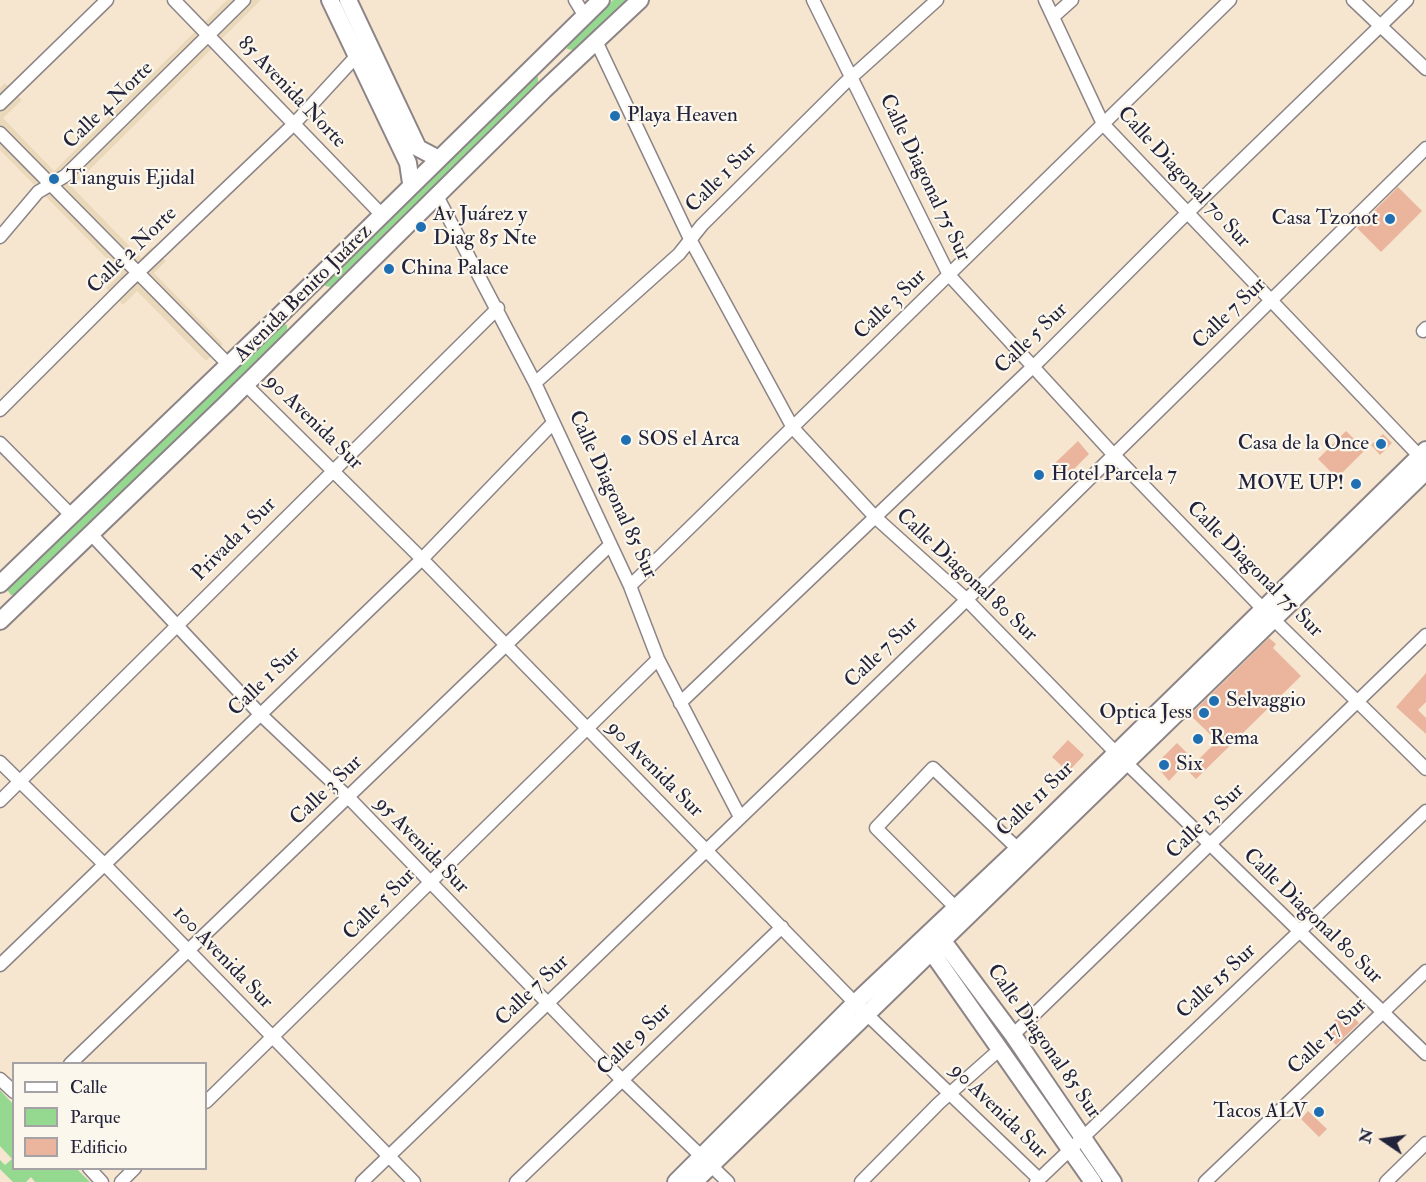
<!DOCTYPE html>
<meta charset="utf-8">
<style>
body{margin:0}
#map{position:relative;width:1426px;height:1182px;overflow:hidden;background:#f6e6d0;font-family:"IM FELL Double Pica",serif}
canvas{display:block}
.legend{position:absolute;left:12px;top:1062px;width:195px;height:108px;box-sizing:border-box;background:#fbf7ec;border:2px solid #a4a2a5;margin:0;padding:8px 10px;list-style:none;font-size:18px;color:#22223b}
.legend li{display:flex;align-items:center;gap:12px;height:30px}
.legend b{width:30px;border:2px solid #a4a2a5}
.north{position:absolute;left:1354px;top:1110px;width:60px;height:60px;-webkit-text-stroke:4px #fbf7ec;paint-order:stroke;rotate:283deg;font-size:16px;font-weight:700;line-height:24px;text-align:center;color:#22223b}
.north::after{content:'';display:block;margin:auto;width:21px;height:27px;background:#22223b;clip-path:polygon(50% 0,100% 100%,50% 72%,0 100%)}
</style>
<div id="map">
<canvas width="1426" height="1182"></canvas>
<ul class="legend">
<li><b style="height:8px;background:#fff"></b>Calle</li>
<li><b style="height:16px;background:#95d991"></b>Parque</li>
<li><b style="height:16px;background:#eab59c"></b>Edificio</li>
</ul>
<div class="north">N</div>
</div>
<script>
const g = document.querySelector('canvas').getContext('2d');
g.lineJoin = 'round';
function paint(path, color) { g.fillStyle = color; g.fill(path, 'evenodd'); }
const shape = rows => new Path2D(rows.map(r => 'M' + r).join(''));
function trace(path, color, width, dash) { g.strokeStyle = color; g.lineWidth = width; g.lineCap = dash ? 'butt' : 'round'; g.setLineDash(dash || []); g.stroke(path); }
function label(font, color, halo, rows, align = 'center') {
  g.font = font + ' "IM FELL Double Pica",serif'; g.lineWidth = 4.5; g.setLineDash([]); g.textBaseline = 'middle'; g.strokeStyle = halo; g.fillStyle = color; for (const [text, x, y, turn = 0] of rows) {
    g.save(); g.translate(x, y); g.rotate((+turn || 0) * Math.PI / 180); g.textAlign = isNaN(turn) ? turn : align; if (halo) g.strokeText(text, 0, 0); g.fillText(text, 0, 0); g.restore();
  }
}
const built = shape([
 [227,0,261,0,72,187,141,258,152,247,166,261,154,273,223,344,206,361,137,291,123,305,106,288,121,273,0,150,0,88,5,83,22,100,3,118,54,171]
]);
const green = shape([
 [613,0,626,0,573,50,567,49,568,43],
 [533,77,538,77,538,85,331,287,325,286,325,280],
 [282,323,287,325,287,333,15,595,11,595,8,591,9,585],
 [0,1090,13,1104,14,1168,77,1169,90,1182,35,1182,31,1177,26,1182,13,1182,0,1169,0,1160,5,1165,12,1159,0,1146]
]);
const building = shape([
 [1398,187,1422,211,1381,252,1357,228],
 [1346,431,1365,450,1337,478,1318,459],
 [1383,434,1392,443,1380,455,1371,445],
 [1078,441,1089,454,1066,477,1054,464],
 [1269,638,1276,644,1273,648,1301,676,1196,779,1183,766,1169,781,1158,768,1158,762,1177,743,1196,762,1217,741,1190,715],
 [1426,673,1426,702,1418,710,1426,718,1426,734,1396,707],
 [1068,740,1084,755,1068,772,1052,757],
 [1346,1009,1359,1023,1336,1045,1323,1032],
 [1308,1111,1327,1129,1319,1137,1301,1119]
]);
const street = shape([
 [174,0,381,214],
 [575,0,584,15],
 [813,0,949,275,1113,454,1263,609,1426,769],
 [1045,0,1103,124,1426,463],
 [1353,0,1426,69],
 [1053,17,1072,0],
 [596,41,690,239,793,428,875,517,966,599,1116,753,1426,1054],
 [0,104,107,0],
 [0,133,227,363],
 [436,194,535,383,630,586,658,659,740,817],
 [0,237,38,192,65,176,244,0],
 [1423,331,1426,328],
 [535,383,679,254,702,225,845,83,937,0],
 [245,384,422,559,855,1003,1039,1179],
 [0,410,126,284,294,124,362,50],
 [0,443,71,515],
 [91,534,260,714,349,798,621,1079,728,1182],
 [630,586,1230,0],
 [680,703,1040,360,1177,223,1407,0],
 [0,762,104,864,414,1182],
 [0,801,498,308],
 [956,908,876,828,933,768,1018,849],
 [0,965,422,559,553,423],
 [1013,1035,1426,635],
 [70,1064,610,545],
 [0,1079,14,1092],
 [206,1102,658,659],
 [89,1168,102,1182],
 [121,1182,135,1168],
 [362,1182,956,610,1426,148],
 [516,1182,782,927],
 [861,1182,939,1103,999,1050],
 [1036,1182,1426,811],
 [1205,1182,1426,971],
 [1386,1182,1426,1143]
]);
const secondary = shape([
 [330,0,408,163,411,183],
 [348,0,418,148,437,158],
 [0,584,275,320,601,0],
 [0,621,227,403,544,90,640,0],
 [937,933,1013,1035,1113,1182],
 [926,944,1093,1182],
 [676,1182,855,1003,1018,849,1426,450],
 [694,1182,1426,471]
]);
const markers = [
 [615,116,6,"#1f6fb2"],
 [54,179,6,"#1f6fb2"],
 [1390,219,6,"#1f6fb2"],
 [421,227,6,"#1f6fb2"],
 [389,269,6,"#1f6fb2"],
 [626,440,6,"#1f6fb2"],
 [1381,444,6,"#1f6fb2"],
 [1039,475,6,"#1f6fb2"],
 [1356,484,6,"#1f6fb2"],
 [1214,701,6,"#1f6fb2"],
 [1204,713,6,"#1f6fb2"],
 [1198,739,6,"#1f6fb2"],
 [1164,765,6,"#1f6fb2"],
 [1319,1112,6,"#1f6fb2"]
];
const streetNames = [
 ["85 Avenida Norte",291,93,46],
 ["Calle 4 Norte",109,106,-44],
 ["Calle 1 Sur",722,178,-45],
 ["Calle Diagonal 75 Sur",924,178,64],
 ["Calle Diagonal 70 Sur",1183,178,47],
 ["Calle 2 Norte",133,251,-44],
 ["Avenida Benito Juárez",304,294,-45],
 ["Calle 3 Sur",891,305,-44],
 ["Calle 7 Sur",1230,314,-44],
 ["Calle 5 Sur",1032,339,-44],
 ["90 Avenida Sur",313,423,44],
 ["Calle Diagonal 85 Sur",612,495,65],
 ["Privada 1 Sur",235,540,-45],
 ["Calle Diagonal 75 Sur",1254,570,45],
 ["Calle Diagonal 80 Sur",966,576,43],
 ["Calle 7 Sur",882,653,-44],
 ["Calle 1 Sur",265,682,-44],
 ["90 Avenida Sur",654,770,45],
 ["Calle 3 Sur",327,791,-44],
 ["Calle 11 Sur",1036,800,-44],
 ["Calle 13 Sur",1206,822,-44],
 ["95 Avenida Sur",421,846,46],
 ["Calle 5 Sur",380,905,-45],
 ["Calle Diagonal 80 Sur",1312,917,44],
 ["100 Avenida Sur",222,958,46],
 ["Calle 15 Sur",1217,982,-43],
 ["Calle 7 Sur",533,991,-44],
 ["Calle 17 Sur",1328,1037,-44],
 ["Calle 9 Sur",635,1040,-44],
 ["Calle Diagonal 85 Sur",1043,1042,55],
 ["90 Avenida Sur",998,1112,44]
];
const poiNames = [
 ["Playa Heaven",627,116],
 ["Tianguis Ejidal",66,179],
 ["Av Juárez y",433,215],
 ["Diag 85 Nte",433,239],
 ["Casa Tzonot",1378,219,"right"],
 ["China Palace",401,269],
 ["SOS el Arca",638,440],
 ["Casa de la Once",1369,444,"right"],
 ["Hotel Parcela 7",1051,475],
 ["MOVE UP!",1344,484,"right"],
 ["Selvaggio",1226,701],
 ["Optica Jess",1192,713,"right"],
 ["Rema",1210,739],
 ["Six",1176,765],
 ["Tacos ALV",1307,1112,"right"]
];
paint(built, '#ead8ba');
paint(green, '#95d991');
paint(building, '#eab59c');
trace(street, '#8c8486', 15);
trace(secondary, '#8c8486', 20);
trace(street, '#fff', 12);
trace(secondary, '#fff', 16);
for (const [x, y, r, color] of markers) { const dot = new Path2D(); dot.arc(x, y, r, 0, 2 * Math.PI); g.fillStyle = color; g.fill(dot); trace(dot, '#fbf7ec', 2); }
label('21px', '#22223b', '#fbf7ec', streetNames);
label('21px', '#22223b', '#fbf7ec', poiNames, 'left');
</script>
